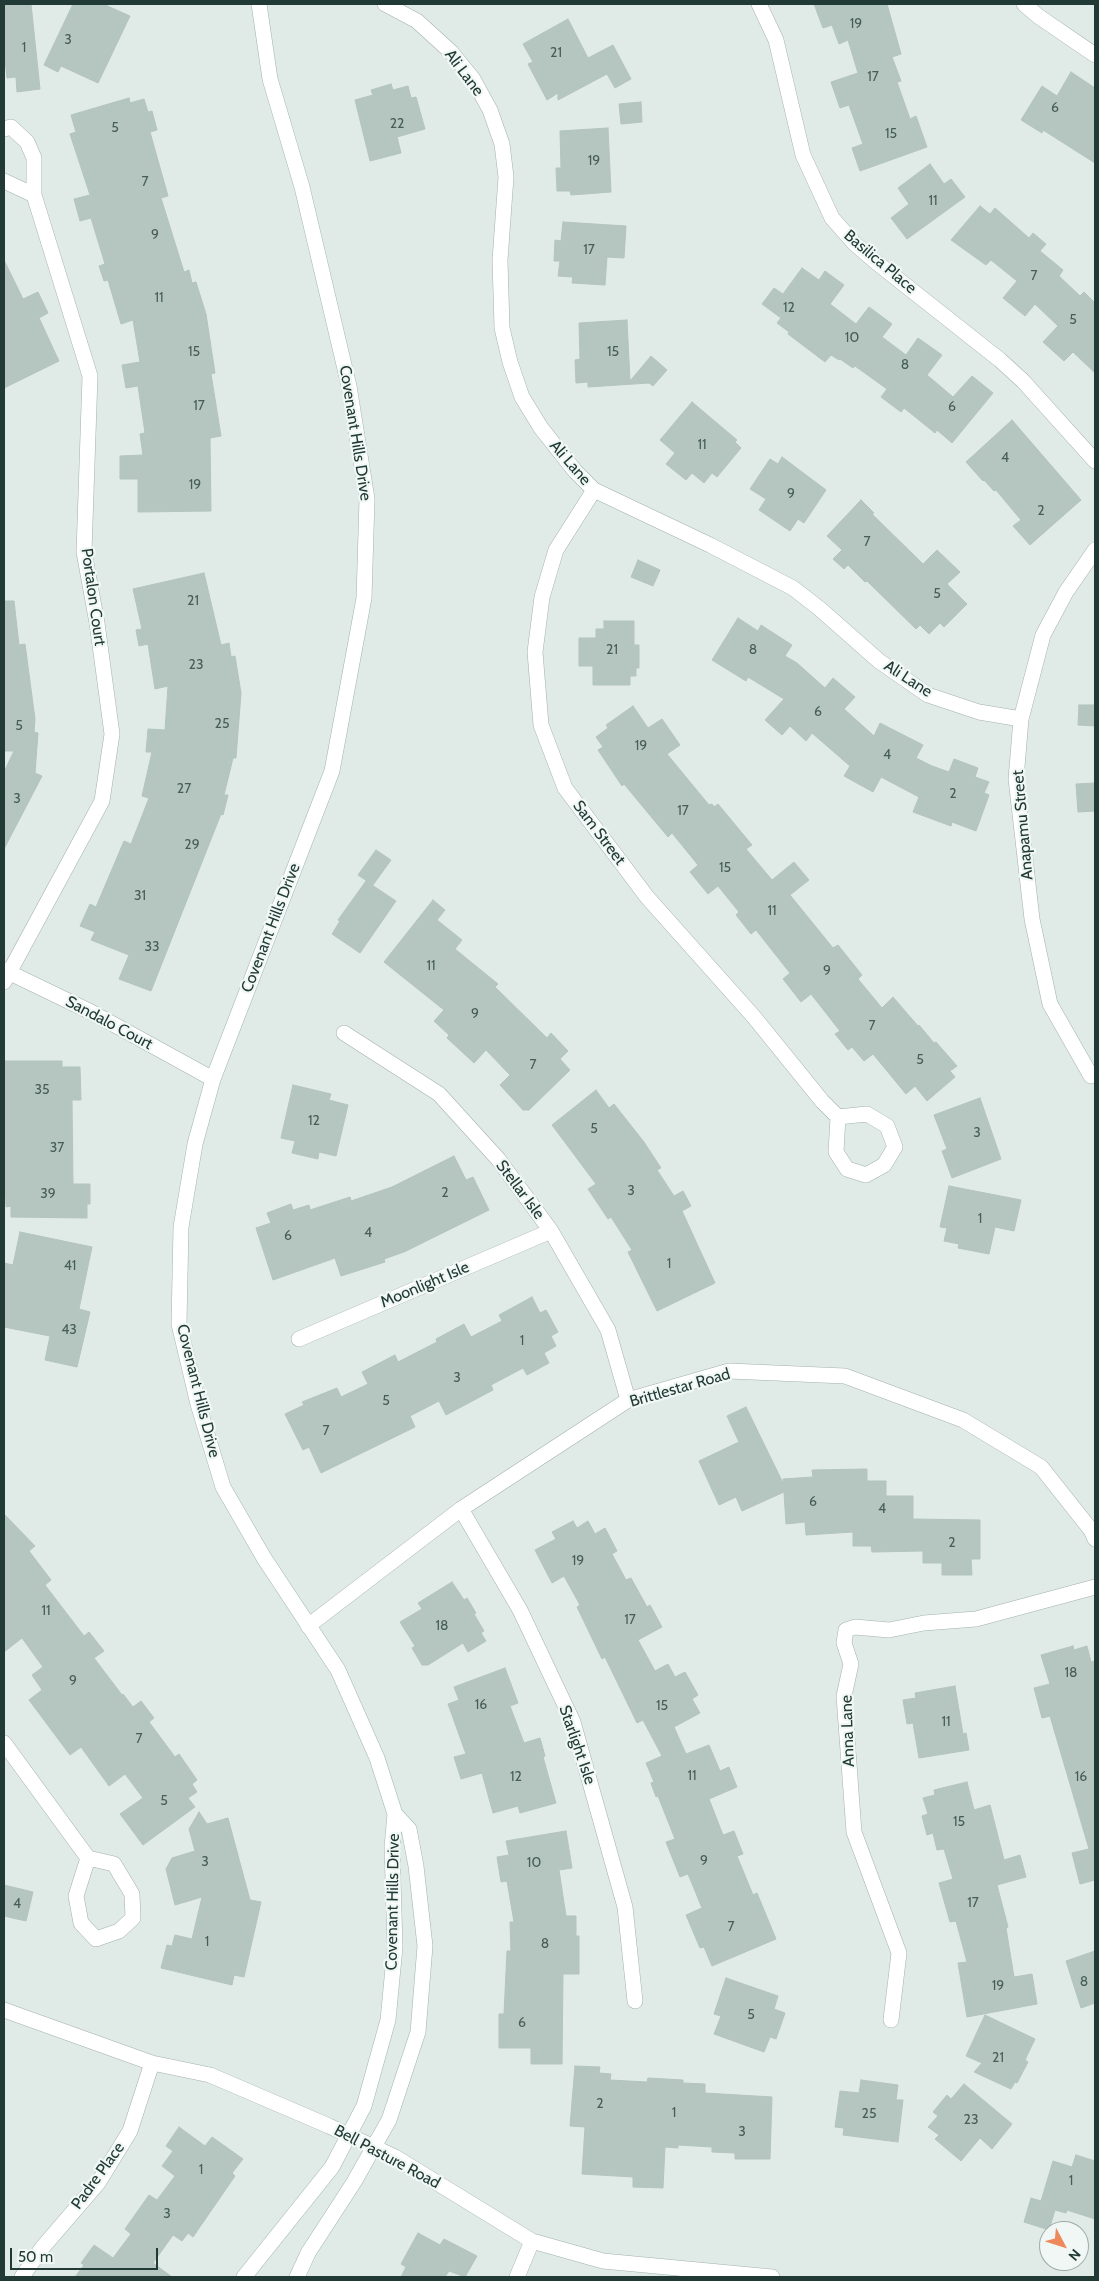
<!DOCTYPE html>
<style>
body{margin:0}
#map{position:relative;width:1099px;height:2281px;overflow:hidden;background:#e0eae6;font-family:Cabin,sans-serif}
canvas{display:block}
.frame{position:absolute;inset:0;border:5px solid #213a35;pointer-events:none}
.north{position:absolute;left:1039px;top:2221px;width:50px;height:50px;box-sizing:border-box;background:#f0f7f4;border:1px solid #9daba8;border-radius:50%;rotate:130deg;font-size:14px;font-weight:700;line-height:20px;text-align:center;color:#213a35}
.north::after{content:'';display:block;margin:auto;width:18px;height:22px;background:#ed895b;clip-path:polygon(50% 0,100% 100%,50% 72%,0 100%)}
.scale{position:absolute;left:10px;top:2248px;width:148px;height:22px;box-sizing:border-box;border:2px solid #213a35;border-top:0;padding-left:6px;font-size:15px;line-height:18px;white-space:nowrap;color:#213a35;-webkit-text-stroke:4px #f0f7f4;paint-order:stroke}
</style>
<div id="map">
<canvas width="1099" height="2281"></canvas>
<div class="frame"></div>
<div class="north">N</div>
<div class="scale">50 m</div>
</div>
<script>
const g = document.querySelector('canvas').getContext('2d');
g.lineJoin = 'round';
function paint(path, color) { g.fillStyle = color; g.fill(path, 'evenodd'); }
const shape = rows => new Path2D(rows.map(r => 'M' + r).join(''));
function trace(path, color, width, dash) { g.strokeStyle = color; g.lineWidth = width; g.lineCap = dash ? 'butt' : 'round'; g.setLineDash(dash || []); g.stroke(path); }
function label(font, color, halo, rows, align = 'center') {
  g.font = font + ' Cabin,sans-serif'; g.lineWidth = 4.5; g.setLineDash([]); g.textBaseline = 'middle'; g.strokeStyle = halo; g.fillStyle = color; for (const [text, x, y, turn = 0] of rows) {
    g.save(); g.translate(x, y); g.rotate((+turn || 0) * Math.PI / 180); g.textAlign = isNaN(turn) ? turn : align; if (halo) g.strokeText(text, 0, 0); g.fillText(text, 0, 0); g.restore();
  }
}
const building = shape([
 [4,4,31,4,40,89,17,92,16,77,7,78,4,50,4,4],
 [73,4,103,4,130,16,98,83,61,66,58,72,44,65,73,4],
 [814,4,887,4,901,54,892,57,901,81,897,82,910,119,916,116,927,147,860,171,852,148,863,144,849,105,840,108,831,82,858,73,848,40,839,44,832,25,823,28,814,4],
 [568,19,588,58,613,45,631,79,615,88,607,74,558,100,558,93,547,100,528,64,533,62,523,44,568,19],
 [1071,72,1095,88,1095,163,1043,130,1042,133,1021,120,1042,86,1057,96,1071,72],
 [391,84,393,90,408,86,411,98,416,97,425,129,397,137,401,153,370,161,355,100,373,95,371,90,391,84],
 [129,98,130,103,144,99,148,112,152,111,157,130,150,132,168,196,161,198,184,272,189,270,192,283,196,282,206,314,215,373,211,374,221,436,210,438,211,511,138,512,138,479,120,479,120,456,143,455,140,434,145,433,138,386,126,388,122,365,140,362,133,320,121,324,108,280,104,281,99,266,105,264,91,218,80,221,74,199,90,195,70,134,76,132,71,115,129,98],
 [641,102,642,122,621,124,619,104,641,102],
 [608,128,611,192,571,195,570,191,557,191,556,168,561,168,560,131,608,128],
 [930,164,944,184,951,179,965,197,907,239,891,218,909,204,898,188,930,164],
 [980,206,990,214,995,208,1029,238,1033,233,1046,244,1040,251,1063,270,1059,276,1080,296,1084,292,1095,303,1095,373,1073,352,1064,361,1043,342,1058,326,1035,304,1025,316,1003,298,1017,281,991,260,986,265,951,240,980,206],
 [563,222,626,226,624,258,607,257,605,285,572,283,573,277,558,276,560,261,554,261,555,240,561,241,563,222],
 [4,260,23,299,38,292,48,313,39,318,59,361,4,388,4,260],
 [802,268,819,280,825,271,844,285,830,304,856,324,869,307,892,324,882,337,906,355,918,338,942,355,927,375,953,397,972,376,993,393,952,443,937,430,935,433,904,408,901,412,881,397,887,389,855,366,853,368,840,359,839,360,831,355,825,362,788,334,789,332,777,323,781,318,762,304,774,288,783,294,802,268],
 [627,320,630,381,651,356,667,370,653,386,649,383,588,387,588,382,576,383,575,360,580,359,579,323,627,320],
 [692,402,737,440,735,442,741,448,717,477,712,473,704,483,692,473,686,480,666,464,675,453,660,440,692,402],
 [1012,420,1081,500,1030,545,1013,526,1021,520,996,490,994,491,984,480,983,481,966,462,1012,420],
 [782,457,826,490,804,523,798,519,790,531,759,510,766,499,750,489,770,459,778,464,782,457],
 [861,500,874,513,872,514,923,564,937,550,960,572,947,584,967,604,944,627,940,623,929,634,920,625,916,629,867,581,865,582,848,565,844,569,833,559,842,550,827,536,861,500],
 [638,560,660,570,653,586,631,577,638,560],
 [204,573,221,645,229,643,231,657,235,656,241,693,236,758,233,758,224,795,228,795,223,815,221,814,151,991,119,979,129,955,91,940,95,932,80,926,90,904,96,907,124,841,131,844,149,798,142,796,152,752,146,752,148,729,165,730,168,686,155,689,148,644,139,646,136,630,142,629,133,589,204,573],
 [4,601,14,601,19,645,25,644,35,719,34,732,38,733,35,773,42,776,4,849,4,772,14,751,4,751,4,601],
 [738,618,758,631,761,625,792,645,785,656,797,663,825,688,833,678,855,697,844,709,874,736,880,723,923,745,916,758,932,766,949,772,954,759,978,768,975,777,989,782,984,793,989,795,976,831,952,822,951,826,913,812,919,797,881,777,873,792,844,776,850,766,812,733,806,741,790,726,782,735,765,720,784,699,748,677,746,681,712,660,738,618],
 [604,621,634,621,634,645,639,645,639,668,636,668,636,676,630,676,630,685,593,685,593,666,579,666,579,638,596,638,596,629,604,629,604,621],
 [1079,705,1095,705,1095,726,1078,725,1079,705],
 [633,706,648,728,662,719,680,745,667,754,709,805,712,804,714,807,718,804,752,845,746,849,772,880,794,862,809,880,790,895,833,948,838,945,862,975,858,979,882,1008,893,997,918,1026,919,1025,934,1043,936,1042,957,1066,950,1071,955,1077,927,1101,915,1086,906,1094,873,1054,864,1061,852,1047,848,1050,835,1034,840,1031,811,994,801,1002,783,979,790,973,756,930,751,934,736,915,739,912,718,886,708,894,690,872,698,865,672,833,668,837,624,784,622,786,598,750,603,747,596,737,608,728,606,725,633,706],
 [1095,783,1095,811,1078,812,1076,784,1095,783],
 [376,850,391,860,373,885,358,875,376,850],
 [366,881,396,901,360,953,332,934,340,921,338,920,366,881],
 [433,900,445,910,437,920,462,940,455,949,498,984,495,987,547,1038,551,1033,568,1051,560,1059,570,1070,529,1110,523,1110,500,1085,510,1075,486,1050,474,1063,447,1038,449,1035,434,1021,444,1010,384,962,433,900],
 [4,1061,62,1061,62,1067,80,1067,81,1100,72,1100,73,1184,90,1184,90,1204,87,1204,87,1218,11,1217,11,1206,6,1207,5,1176,4,1176,4,1061],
 [293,1085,331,1094,329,1100,348,1105,336,1156,319,1152,318,1159,292,1153,295,1141,281,1138,293,1085],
 [596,1090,609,1108,614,1104,644,1142,661,1168,657,1170,674,1196,683,1191,691,1206,682,1211,715,1283,657,1311,628,1252,632,1250,611,1217,608,1219,588,1189,596,1184,552,1125,596,1090],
 [980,1098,1001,1159,952,1178,942,1151,947,1149,934,1115,980,1098],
 [454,1156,466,1180,473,1177,489,1210,404,1252,384,1259,385,1262,341,1276,335,1258,273,1280,256,1228,271,1223,267,1213,291,1204,293,1210,309,1205,310,1210,350,1197,351,1201,392,1187,454,1156],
 [949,1186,1021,1200,1014,1231,995,1227,989,1254,958,1248,959,1244,944,1241,947,1228,940,1227,949,1186],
 [20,1232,92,1247,79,1309,90,1312,77,1367,45,1360,50,1336,4,1327,4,1263,13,1265,20,1232],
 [532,1297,540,1313,546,1310,558,1332,551,1336,556,1346,544,1353,549,1363,527,1375,523,1368,491,1385,493,1390,446,1415,439,1401,410,1416,415,1427,321,1473,309,1447,303,1450,285,1414,304,1405,302,1402,337,1388,341,1397,368,1384,362,1372,395,1355,398,1362,437,1342,436,1339,464,1324,471,1337,502,1321,499,1315,532,1297],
 [746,1407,784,1485,783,1479,813,1477,812,1470,867,1469,867,1481,886,1481,886,1496,913,1496,913,1519,980,1520,980,1559,971,1559,972,1575,942,1575,942,1563,923,1563,923,1551,872,1552,871,1546,853,1546,853,1532,806,1535,805,1522,786,1524,784,1492,742,1511,736,1497,719,1505,699,1461,739,1442,727,1416,746,1407],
 [4,1514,35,1546,29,1551,51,1580,45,1585,84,1636,89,1632,104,1651,94,1658,122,1695,123,1694,133,1707,141,1701,154,1718,149,1722,175,1757,179,1754,197,1780,192,1784,197,1792,188,1798,195,1807,143,1845,120,1814,143,1798,125,1774,109,1786,81,1747,70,1755,29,1700,42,1690,32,1675,43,1667,22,1638,4,1652,4,1514],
 [573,1521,577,1528,588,1521,595,1534,605,1528,617,1551,612,1554,626,1580,631,1578,647,1607,650,1605,662,1627,638,1640,655,1671,668,1664,675,1677,685,1672,698,1695,692,1699,700,1713,674,1727,686,1754,709,1745,720,1771,729,1767,737,1787,709,1799,723,1835,734,1831,743,1854,737,1856,753,1895,757,1893,776,1939,712,1966,704,1947,700,1948,686,1915,702,1908,688,1874,680,1877,666,1842,675,1839,658,1796,656,1797,651,1783,654,1782,646,1763,662,1756,643,1720,637,1723,605,1657,602,1659,577,1607,580,1605,564,1576,552,1583,535,1550,556,1539,552,1532,573,1521],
 [452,1582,464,1600,467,1598,476,1613,474,1614,484,1631,481,1633,486,1641,468,1652,463,1643,428,1665,422,1665,412,1648,415,1646,400,1622,422,1609,418,1603,452,1582],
 [1073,1646,1074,1650,1087,1646,1091,1662,1095,1661,1095,1880,1080,1884,1072,1853,1089,1849,1050,1716,1042,1718,1034,1688,1050,1684,1041,1655,1073,1646],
 [505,1668,518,1703,510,1706,524,1743,540,1738,545,1756,543,1757,556,1803,520,1813,518,1806,493,1813,482,1773,461,1779,454,1757,466,1754,448,1704,459,1700,454,1687,505,1668],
 [955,1686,963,1734,966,1733,969,1750,919,1758,913,1723,907,1724,903,1700,916,1698,915,1693,955,1686],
 [967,1782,974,1810,990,1805,1004,1860,1020,1855,1026,1877,997,1885,1008,1927,1006,1928,1014,1977,1032,1974,1037,2004,967,2017,958,1963,967,1962,956,1921,950,1922,939,1883,953,1879,944,1849,937,1850,933,1833,927,1835,922,1816,928,1814,923,1798,935,1795,934,1790,967,1782],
 [199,1812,207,1824,228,1818,250,1900,261,1902,244,1977,234,1975,232,1985,161,1968,167,1945,172,1946,175,1935,192,1939,202,1897,175,1905,166,1869,172,1858,195,1851,189,1829,199,1812],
 [566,1831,572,1868,559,1870,566,1916,576,1916,576,1936,579,1936,579,1974,563,1974,562,2064,531,2064,531,2048,499,2048,499,2014,504,2014,507,1951,511,1951,510,1922,514,1922,507,1881,501,1882,497,1857,509,1855,506,1841,566,1831],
 [4,1885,33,1892,26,1921,4,1916,4,1885],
 [1095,1951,1095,2003,1081,2008,1066,1961,1095,1951],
 [726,1978,778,1996,774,2009,785,2013,776,2039,770,2037,764,2052,714,2034,721,2016,714,2014,726,1978],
 [985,2015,1035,2039,1025,2060,1028,2062,1017,2083,1015,2082,1011,2089,974,2072,982,2063,966,2056,985,2015],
 [575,2066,600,2067,599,2073,611,2074,610,2080,647,2082,648,2078,683,2080,683,2083,705,2084,705,2093,772,2097,770,2159,735,2159,735,2153,712,2152,712,2147,678,2145,678,2148,665,2147,663,2188,633,2187,633,2177,582,2174,585,2127,570,2126,575,2066],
 [861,2080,898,2085,896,2100,903,2100,898,2142,843,2135,844,2128,835,2127,840,2091,859,2093,861,2080],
 [964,2084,1012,2124,992,2149,980,2138,961,2161,935,2139,939,2135,928,2127,938,2116,933,2112,947,2095,951,2099,964,2084],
 [179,2127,205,2146,212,2137,243,2159,232,2173,235,2176,193,2237,188,2233,182,2241,173,2235,153,2263,172,2277,75,2277,84,2265,81,2263,94,2245,113,2258,131,2234,125,2229,149,2195,157,2200,175,2176,162,2166,173,2151,166,2146,179,2127],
 [1076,2155,1095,2161,1095,2219,1067,2210,1066,2213,1055,2210,1049,2230,1024,2222,1031,2198,1041,2201,1053,2161,1072,2167,1076,2155],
 [418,2233,440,2245,444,2239,477,2256,465,2277,449,2271,445,2277,401,2277,406,2267,401,2264,418,2233]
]);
const street = shape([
 [385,4,417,21,451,52,473,79,490,110,502,144,506,177,500,260,502,328,510,362,522,397,541,428,575,471,594,490,710,545,793,588,820,609,879,661,928,695,979,712,1021,719],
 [759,4,776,40,803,155,832,218,855,244,876,262,1000,360,1023,381,1095,461],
 [1024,4,1038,16,1095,55],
 [4,129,11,127,27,142,34,158,34,195,90,376,84,552,97,623,112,734,102,801,4,982],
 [4,181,34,195],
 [594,490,556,550,542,597,535,652,541,725,565,788,647,897,754,1017,822,1101,838,1117,836,1152,847,1169,866,1175,884,1165,895,1147,887,1126,867,1114,838,1117],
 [4,970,91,1012,213,1079],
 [344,1033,439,1094,498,1159,551,1231,608,1330,628,1400],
 [1091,1076,1050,1004,1032,919,1016,779,1021,719,1043,635,1066,592,1095,550],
 [299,1339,551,1231],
 [461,1509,520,1610,573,1722,625,1907,635,2001],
 [308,1626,461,1509,628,1400,729,1371,845,1376,963,1420,1041,1467,1091,1530,1095,1539],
 [4,1743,88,1858,76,1896,81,1923,96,1939,119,1931,133,1918,132,1894,114,1864,88,1858],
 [4,2010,152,2063,210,2075,329,2126,395,2157,532,2241,603,2261,772,2277],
 [891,2020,899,1953,854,1832,844,1696,851,1664,844,1643,846,1630,855,1627,889,1630,924,1623,976,1619,1095,1587],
 [22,2277,42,2248,98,2183,130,2131,152,2063],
 [517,2277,532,2241]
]);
const secondary = shape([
 [244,2277,332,2167,364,2106,388,2020,395,1947,392,1847,395,1814,377,1758,338,1670,264,1558,223,1487,198,1404,179,1324,181,1227,195,1144,213,1079,332,771,364,598,367,499,349,386,302,187,270,79,259,4],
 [297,2277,308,2253,354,2182,389,2120,418,2032,425,1946,416,1866,409,1829,395,1814]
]);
const numberNames = [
 ["19",856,24],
 ["3",68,40],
 ["1",24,48],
 ["21",556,53],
 ["17",873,77],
 ["6",1055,108],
 ["22",397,124],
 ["5",115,128],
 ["15",891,134],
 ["19",594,161],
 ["7",145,182],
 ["11",933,201],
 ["9",155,235],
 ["17",589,250],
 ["7",1034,276],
 ["11",159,298],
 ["12",789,308],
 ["5",1073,320],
 ["10",852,338],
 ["15",194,352],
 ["15",613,352],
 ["8",905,365],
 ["17",199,406],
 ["6",952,407],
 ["11",702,445],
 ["4",1005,458],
 ["19",195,485],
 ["9",791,494],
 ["2",1041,511],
 ["7",867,542],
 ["5",937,594],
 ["21",193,601],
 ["21",612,650],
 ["8",753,650],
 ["23",196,665],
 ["6",818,712],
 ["25",222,724],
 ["5",19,726],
 ["19",641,746],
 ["4",887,755],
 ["27",184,789],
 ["2",953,794],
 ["3",17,799],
 ["17",683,811],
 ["29",192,845],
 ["15",725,868],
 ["31",140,896],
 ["11",772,911],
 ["33",152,947],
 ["11",431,966],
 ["9",827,971],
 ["9",475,1014],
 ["7",872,1026],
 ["5",920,1060],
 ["7",533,1065],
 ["35",42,1090],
 ["12",314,1121],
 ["5",594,1129],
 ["3",977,1133],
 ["37",57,1148],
 ["3",631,1191],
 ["2",445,1193],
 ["39",48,1194],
 ["1",980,1219],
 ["4",368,1233],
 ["6",288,1236],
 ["1",669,1264],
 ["41",70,1266],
 ["43",69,1330],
 ["1",522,1341],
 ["3",457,1378],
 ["5",386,1401],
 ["7",326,1431],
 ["6",813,1502],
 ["4",882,1509],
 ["2",952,1543],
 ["19",578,1561],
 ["11",46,1611],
 ["17",630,1620],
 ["18",442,1626],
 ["18",1071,1673],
 ["9",73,1681],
 ["16",481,1705],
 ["15",662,1706],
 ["11",946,1722],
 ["7",139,1739],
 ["11",692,1776],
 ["12",516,1777],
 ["16",1081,1777],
 ["5",164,1801],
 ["15",959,1822],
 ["9",704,1861],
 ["3",205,1862],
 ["10",534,1863],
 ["17",973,1903],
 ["4",17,1904],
 ["7",731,1927],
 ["1",207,1942],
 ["8",545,1944],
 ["8",1084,1982],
 ["19",998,1986],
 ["5",751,2015],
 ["6",522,2023],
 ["21",998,2058],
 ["2",600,2104],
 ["1",674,2113],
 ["25",869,2114],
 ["23",971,2120],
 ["3",742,2132],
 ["1",201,2170],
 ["1",1071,2181],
 ["3",167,2214]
];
const streetNames = [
 ["Ali Lane",464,73,53],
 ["Basilica Place",880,262,40],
 ["Covenant Hills Drive",355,433,81],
 ["Ali Lane",570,463,49],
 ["Portalon Court",93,597,82],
 ["Ali Lane",908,679,33],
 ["Anapamu Street",1023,825,-95],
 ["Sam Street",599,833,53],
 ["Covenant Hills Drive",271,928,-69],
 ["Sandalo Court",109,1023,28],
 ["Stellar Isle",520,1190,53],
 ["Moonlight Isle",425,1285,-23],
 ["Brittlestar Road",680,1388,-16],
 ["Covenant Hills Drive",198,1391,76],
 ["Anna Lane",848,1731,-92],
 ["Starlight Isle",577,1745,71],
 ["Covenant Hills Drive",393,1902,-89],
 ["Bell Pasture Road",387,2157,28],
 ["Padre Place",98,2176,-54]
];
paint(building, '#b5c5bf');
trace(building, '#b3c4be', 1);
trace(street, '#a3b2ad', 16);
trace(secondary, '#9fb6af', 16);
trace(street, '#fff', 15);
trace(secondary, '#fff', 15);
label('14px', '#465d58', null, numberNames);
label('16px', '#213a35', '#f0f7f4', streetNames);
</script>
